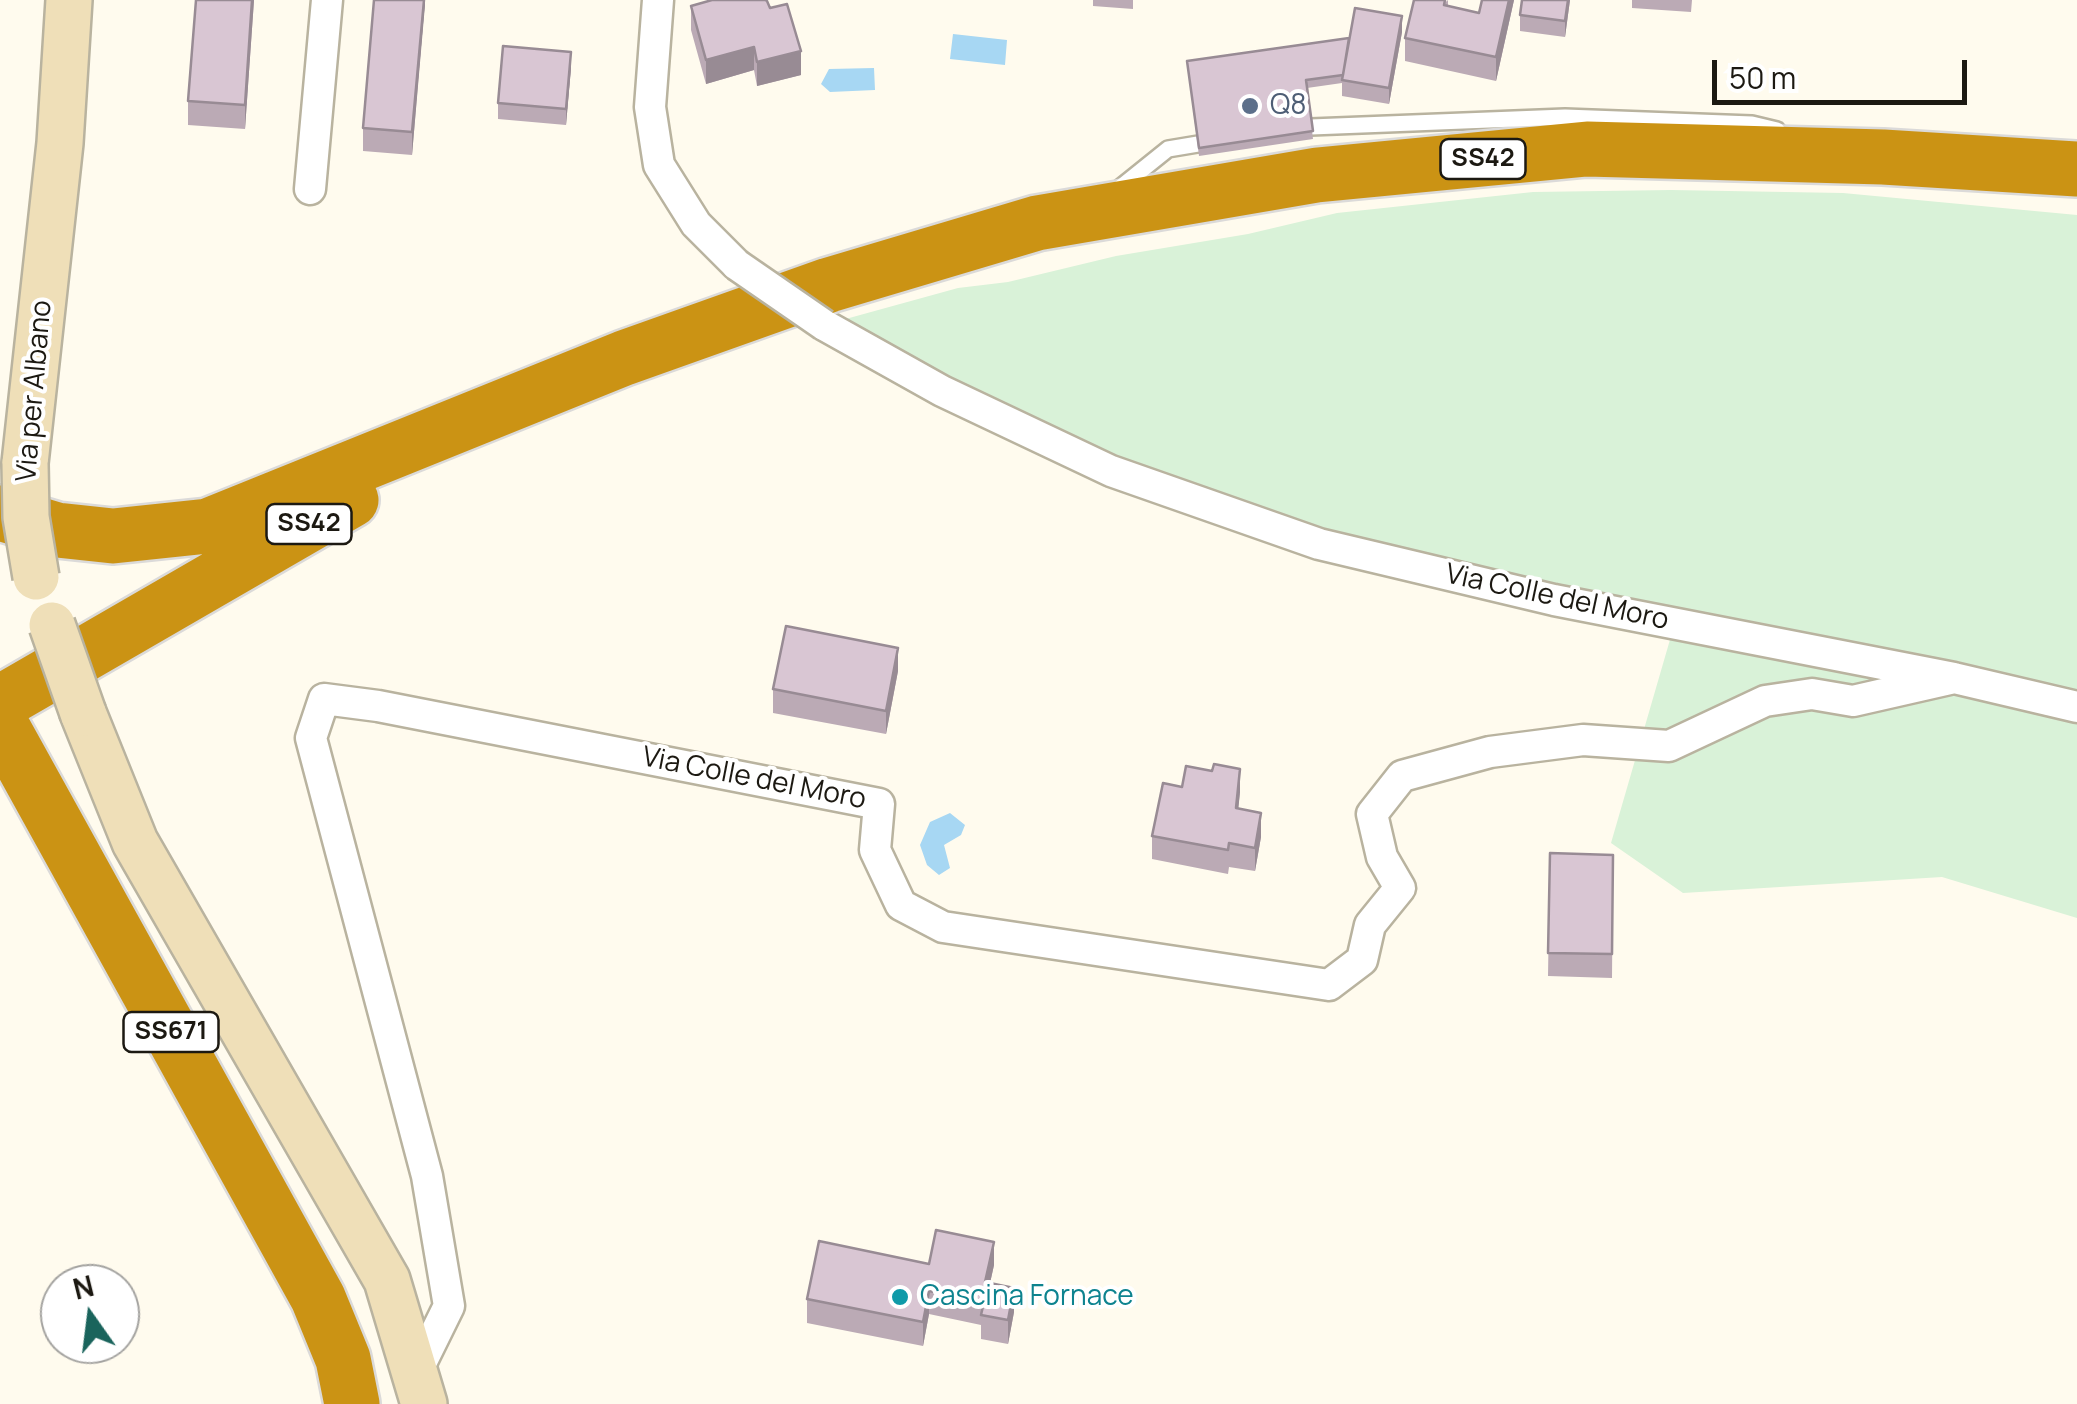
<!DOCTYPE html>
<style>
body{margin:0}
#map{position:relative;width:2077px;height:1404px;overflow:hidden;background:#fffbee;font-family:Manrope,sans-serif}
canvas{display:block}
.north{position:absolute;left:40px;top:1264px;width:100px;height:100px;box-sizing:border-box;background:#fff;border:2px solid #a4a3a0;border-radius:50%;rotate:346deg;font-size:28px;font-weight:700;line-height:40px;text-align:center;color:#1c1912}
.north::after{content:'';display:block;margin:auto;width:35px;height:45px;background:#1a645c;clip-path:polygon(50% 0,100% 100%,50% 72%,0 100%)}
.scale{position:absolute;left:1712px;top:60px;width:255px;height:45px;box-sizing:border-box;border:5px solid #1c1912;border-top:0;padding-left:12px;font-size:30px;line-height:35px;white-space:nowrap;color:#1c1912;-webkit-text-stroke:8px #fff;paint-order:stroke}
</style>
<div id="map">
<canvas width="2077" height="1404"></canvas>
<div class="north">N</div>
<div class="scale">50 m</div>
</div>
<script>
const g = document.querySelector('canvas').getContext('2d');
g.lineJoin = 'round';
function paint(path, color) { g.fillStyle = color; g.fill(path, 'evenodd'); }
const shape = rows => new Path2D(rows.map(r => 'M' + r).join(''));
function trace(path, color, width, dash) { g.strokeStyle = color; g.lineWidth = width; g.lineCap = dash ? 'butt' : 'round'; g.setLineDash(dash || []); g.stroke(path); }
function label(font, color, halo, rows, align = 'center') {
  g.font = font + ' Manrope,sans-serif'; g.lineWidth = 8; g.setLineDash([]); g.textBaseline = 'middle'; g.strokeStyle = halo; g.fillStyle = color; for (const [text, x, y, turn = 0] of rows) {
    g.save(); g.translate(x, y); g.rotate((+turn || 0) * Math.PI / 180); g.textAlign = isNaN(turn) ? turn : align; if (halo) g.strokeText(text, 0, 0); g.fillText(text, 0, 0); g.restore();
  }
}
const green = shape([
 [1671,190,1843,193,2077,215,2077,918,1942,877,1683,893,1611,843,1676,619,1476,579,1171,485,998,406,842,320,958,288,1008,282,1116,256,1248,234,1337,213,1533,192]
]);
const water = shape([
 [953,34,1007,40,1005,65,950,59],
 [874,68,875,90,830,92,821,84,829,69],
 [950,813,965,825,961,835,944,845,950,868,939,875,927,865,920,845,930,822]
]);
const lane = shape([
 [1311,127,1565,117,1752,124,1777,130],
 [1117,190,1168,149,1198,144]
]);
const street = shape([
 [658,0,650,107,659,165,696,224,737,265],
 [310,189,327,0],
 [824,325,942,391,1111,471,1319,544,1554,600,1954,678,2077,707],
 [417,1371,449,1306,427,1176,311,738,324,699,378,706,879,804,875,850,901,905,943,927,1329,985,1362,960,1370,925,1400,888,1382,857,1372,814,1402,776,1490,752,1583,740,1669,746,1765,701,1812,694,1853,701,1954,678]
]);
const secondary = shape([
 [25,463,60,143,69,0],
 [83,713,135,842,387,1280,424,1404]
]);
const highway = shape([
 [0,513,57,530,113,536,208,526,624,358,829,285,1037,223,1317,175,1587,149,1883,157,2077,169],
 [0,703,351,500],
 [0,723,318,1298,343,1359,352,1404]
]);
const streetBridge = shape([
 [737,265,824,325]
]);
const secondaryBridge = shape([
 [25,463,26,517,36,577],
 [52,625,83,713]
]);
const wall = shape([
 [254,0,245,129,188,125,188,101],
 [425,0,412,155,363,151,363,128],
 [1093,0,1133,0,1133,9,1093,6],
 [1448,0,1448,6,1479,13,1482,0,1514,0,1496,81,1405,61,1405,38],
 [1570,0,1565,37,1520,31,1520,15],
 [1632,0,1692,0,1691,12,1632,8],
 [691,6,770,8,801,75,757,86,754,70,706,84,691,30],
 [1402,32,1389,104,1342,96,1342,83,1307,88,1313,139,1199,156,1187,61],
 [571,68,566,125,498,119,498,103],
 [898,671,886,734,773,713,773,689],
 [1182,787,1240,792,1238,809,1261,837,1255,871,1229,867,1228,874,1152,859,1152,836],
 [1550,853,1613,855,1612,978,1548,976],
 [929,1264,994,1265,990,1283,1014,1312,1008,1344,981,1339,981,1325,929,1314,923,1346,807,1323,807,1299]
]);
const shadedWall = shape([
 [252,0,254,0,245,129,245,105],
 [424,0,425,0,425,5,412,155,412,132],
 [1509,0,1514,0,1496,81,1496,57],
 [1568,0,1570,0,1565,37,1565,21],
 [1402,16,1402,32,1389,104,1389,88],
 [754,47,754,70,706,84,706,60],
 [801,51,801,75,757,86,757,62],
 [571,52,571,68,566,125,566,109],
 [898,648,898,671,886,734,886,711],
 [1240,769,1240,792,1236,832,1236,808],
 [1261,813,1261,837,1255,871,1255,848],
 [994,1242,994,1265,985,1306,985,1282],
 [1014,1288,1014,1312,1008,1344,1008,1320],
 [929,1291,929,1314,923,1346,923,1322]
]);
const building = shape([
 [196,0,252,0,245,105,188,101,196,0],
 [374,0,424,0,412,132,363,128,374,0],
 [712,0,765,0,767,1,770,8,787,4,801,51,757,62,754,47,706,60,691,6,712,0],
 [1414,0,1445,0,1444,5,1479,13,1482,0,1509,0,1496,57,1405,38,1414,0],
 [1522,0,1568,0,1565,21,1520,15,1522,0],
 [1355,8,1402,16,1389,88,1342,80,1355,8],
 [1349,38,1343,75,1306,80,1313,131,1199,148,1187,61,1349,38],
 [503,46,571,52,566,109,498,103,503,46],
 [786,626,898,648,886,711,773,689,786,626],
 [1214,764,1240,769,1236,808,1261,813,1255,848,1229,843,1228,850,1152,836,1163,783,1182,787,1186,766,1212,771,1214,764],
 [1550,853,1613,855,1612,954,1548,953,1550,853],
 [936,1230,994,1242,985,1282,1014,1288,1008,1320,981,1315,984,1302,929,1291,923,1322,807,1299,819,1241,929,1264,936,1230]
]);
const markers = [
 [1250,106,10,"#5c6f8a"],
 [900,1297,10,"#0f9aa8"]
];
const shields = [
 [1483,159,85],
 [309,524,85],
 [171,1032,95]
];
const shieldNames = [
 ["SS42",1483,159],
 ["SS42",309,524],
 ["SS671",171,1032]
];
const serviceNames = [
 ["Q8",1270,106]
];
const streetNames = [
 ["Via per Albano",35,391,-85],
 ["Via Colle del Moro",1557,598,12],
 ["Via Colle del Moro",754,779,11]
];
const cultureNames = [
 ["Cascina Fornace",920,1297]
];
paint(green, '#d9f2d8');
paint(water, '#a7d7f3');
trace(lane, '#b9b39f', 20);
trace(street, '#b9b39f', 35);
trace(secondary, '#b9b39f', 50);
trace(highway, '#dbdad9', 60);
trace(lane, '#fff', 15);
trace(street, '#fff', 30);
trace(secondary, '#efdfb8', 45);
trace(highway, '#cb9314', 55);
trace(streetBridge, '#b9b39f', 35, []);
trace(secondaryBridge, '#b9b39f', 50, []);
trace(streetBridge, '#fff', 30);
trace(secondaryBridge, '#efdfb8', 45);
paint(wall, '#bbaab5');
paint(shadedWall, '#988b94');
paint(building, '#d9c6d3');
trace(building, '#988b94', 2.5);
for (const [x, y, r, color] of markers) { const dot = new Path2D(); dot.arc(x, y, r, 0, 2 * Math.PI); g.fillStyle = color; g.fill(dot); trace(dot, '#fff', 4); }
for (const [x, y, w] of shields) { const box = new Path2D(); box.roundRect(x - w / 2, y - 20, w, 40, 8); g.fillStyle = '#fff'; g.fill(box); trace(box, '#1c1912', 2.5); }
label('bold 25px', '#1c1912', null, shieldNames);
label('28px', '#4e5e75', '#fff', serviceNames, 'left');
label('28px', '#1c1912', '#fff', streetNames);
label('28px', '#0d838f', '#fff', cultureNames, 'left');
</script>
